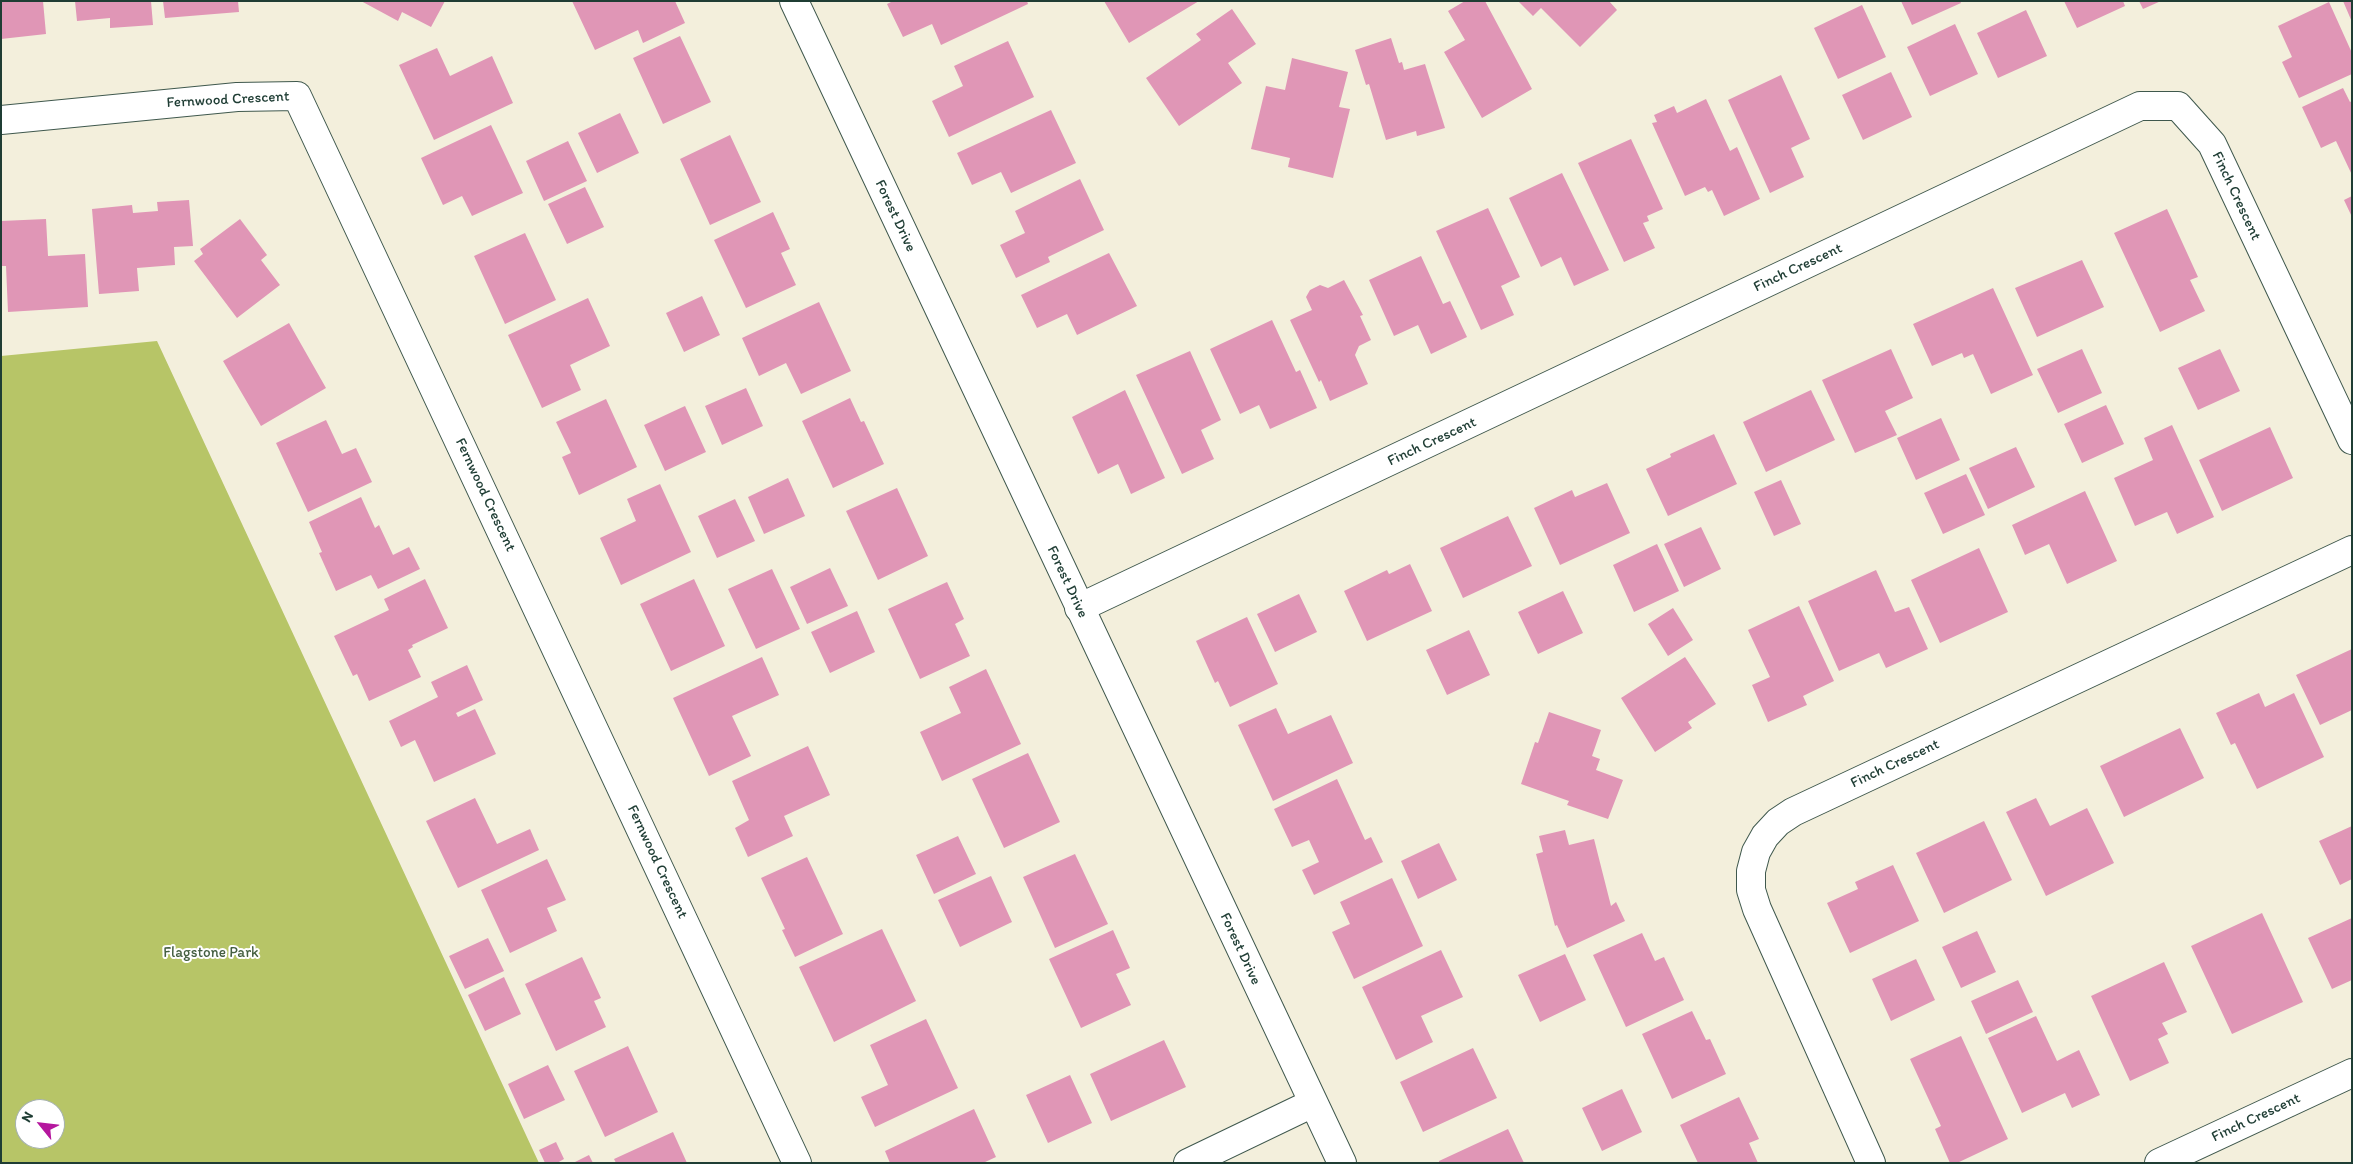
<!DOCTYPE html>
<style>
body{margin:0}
#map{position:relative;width:2353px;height:1164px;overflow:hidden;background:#f3efdc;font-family:Itim,sans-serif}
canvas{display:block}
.frame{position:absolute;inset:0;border:2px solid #1f3d34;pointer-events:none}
.north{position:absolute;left:15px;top:1099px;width:50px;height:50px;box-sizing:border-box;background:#fff;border:1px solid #a5b1ae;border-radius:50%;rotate:299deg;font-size:14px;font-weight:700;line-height:20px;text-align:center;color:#1f3d34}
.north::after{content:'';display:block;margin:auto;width:18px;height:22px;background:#b5179e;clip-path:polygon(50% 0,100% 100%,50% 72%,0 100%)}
</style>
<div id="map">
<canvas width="2353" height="1164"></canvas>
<div class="frame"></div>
<div class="north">N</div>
</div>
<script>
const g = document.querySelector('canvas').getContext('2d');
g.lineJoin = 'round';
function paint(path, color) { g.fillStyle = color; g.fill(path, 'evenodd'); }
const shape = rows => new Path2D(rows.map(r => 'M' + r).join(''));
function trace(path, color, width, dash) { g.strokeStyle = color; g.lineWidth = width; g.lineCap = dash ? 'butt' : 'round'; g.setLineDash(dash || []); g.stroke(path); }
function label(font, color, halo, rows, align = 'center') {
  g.font = font + ' Itim,sans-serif'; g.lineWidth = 4; g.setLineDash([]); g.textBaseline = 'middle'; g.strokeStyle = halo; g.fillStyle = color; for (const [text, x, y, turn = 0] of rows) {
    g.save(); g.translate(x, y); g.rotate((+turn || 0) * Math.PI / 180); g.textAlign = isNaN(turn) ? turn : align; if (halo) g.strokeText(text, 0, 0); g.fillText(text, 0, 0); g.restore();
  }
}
const green = shape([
 [157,341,539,1163,1,1163,1,356],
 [25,1109,55,1109,55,1139,25,1139]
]);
const building = shape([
 [1,1,43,1,46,34,1,39],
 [75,1,151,1,153,25,110,28,110,18,77,21],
 [163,1,238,1,239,12,165,18],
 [361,1,445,1,431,27,402,12,398,21],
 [572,1,675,1,685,23,643,43,638,30,595,50],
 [893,1,1027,1,1028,4,941,45,932,24,903,37,887,4],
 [1104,1,1199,1,1129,43],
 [1465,1,1485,1,1532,89,1482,118,1444,52,1465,40,1448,11],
 [1518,1,1609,1,1617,10,1580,47,1541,8,1533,16],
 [1901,1,1960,1,1961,3,1912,25],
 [2064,1,2123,1,2125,6,2077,28],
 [2139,1,2161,1,2143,9],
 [2343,1,2352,1,2352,22],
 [2329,2,2352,53,2352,74,2299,98,2282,62,2292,57,2278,26],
 [1862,5,1886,57,1838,79,1814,28],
 [1232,9,1256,44,1228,63,1242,83,1179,126,1146,78,1201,40,1196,34],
 [2026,10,2047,56,1998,78,1977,33],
 [1955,24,1978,74,1930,96,1907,47],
 [680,36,711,102,663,124,633,58],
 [1391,38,1399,63,1402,62,1404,70,1425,64,1445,128,1417,136,1416,131,1386,140,1369,84,1366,85,1355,50],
 [1008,41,1034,97,949,137,932,101,963,86,954,66],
 [437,48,450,76,492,56,513,103,434,140,399,65],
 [1292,58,1348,72,1339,107,1350,109,1333,178,1288,167,1290,158,1251,149,1266,86,1285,90],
 [1891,72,1912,117,1863,140,1842,95],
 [1781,75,1810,139,1791,148,1804,177,1770,193,1728,100],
 [2343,88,2350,102,2352,101,2352,175,2336,141,2321,148,2302,107],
 [1706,99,1730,151,1737,147,1760,199,1724,216,1712,190,1708,192,1705,187,1685,196,1652,123,1657,122,1654,115,1674,106,1677,113],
 [1051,110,1076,163,1011,193,1001,172,972,185,957,153],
 [620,113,639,153,597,173,578,133],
 [491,125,523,193,472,216,462,196,443,205,421,158],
 [730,135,761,202,710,225,680,159],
 [1631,139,1663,209,1647,216,1649,221,1643,223,1655,248,1624,262,1578,163],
 [568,141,587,181,544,201,526,161],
 [1562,173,1609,270,1574,286,1561,257,1541,267,1509,198],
 [1080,179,1104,230,1048,257,1050,262,1016,278,1000,245,1025,233,1015,211],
 [585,187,604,227,567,244,548,204],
 [2352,196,2352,217,2344,200],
 [189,200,193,246,174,247,175,265,137,268,139,291,99,294,92,209,132,205,133,213,158,211,157,202],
 [1488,208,1520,277,1501,286,1514,315,1481,330,1436,231],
 [2167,209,2198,277,2190,280,2205,311,2160,332,2114,233],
 [773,212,790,249,781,253,796,285,746,308,714,240],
 [46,219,48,256,85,254,88,307,8,312,6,266,1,266,1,221],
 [240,219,267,255,261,260,280,285,237,318,194,261,203,254,200,249],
 [525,233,556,300,505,324,474,256],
 [1109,253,1137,306,1077,335,1067,314,1037,328,1021,295],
 [1421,256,1443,304,1450,301,1467,337,1431,354,1418,325,1394,336,1369,280],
 [2082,260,2104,307,2037,337,2015,288],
 [1344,280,1363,315,1360,316,1371,340,1359,346,1355,355,1368,384,1330,401,1321,380,1319,382,1290,320,1312,310,1306,297,1310,290,1320,285,1328,288],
 [1993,288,2033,375,1991,394,1973,354,1964,358,1962,353,1932,366,1913,324],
 [702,296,720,335,684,352,666,313],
 [588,298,610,346,570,365,581,390,542,408,508,335],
 [819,302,851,371,801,394,786,363,759,376,742,338],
 [1272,320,1296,372,1300,370,1317,408,1270,429,1259,405,1240,414,1210,349],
 [289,323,326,388,261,426,223,361],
 [1891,349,1913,398,1885,411,1897,435,1855,453,1822,380],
 [2082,349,2102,393,2058,413,2037,369],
 [2220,349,2240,391,2198,410,2178,368],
 [1190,351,1221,420,1201,430,1214,459,1182,474,1136,375],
 [746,388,763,426,722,445,705,406],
 [1125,390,1165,478,1131,494,1118,464,1098,474,1072,417],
 [1811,390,1835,440,1766,472,1743,422],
 [850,398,861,422,864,421,884,464,833,488,802,421],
 [606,399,637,467,579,495,562,457,571,453,556,422],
 [2106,405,2124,444,2082,463,2064,424],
 [685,406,706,452,665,471,644,425],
 [1941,418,1960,460,1916,480,1897,438],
 [326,420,342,454,356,448,372,482,308,512,276,443],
 [2172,425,2214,517,2177,534,2167,512,2135,526,2114,478,2153,460,2144,438],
 [2270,427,2293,478,2222,511,2199,460],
 [1714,434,1737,484,1668,516,1646,469,1671,457,1670,454],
 [2016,447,2035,487,1988,509,1969,468],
 [1966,474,1985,515,1943,534,1924,493],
 [788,478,805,516,764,534,748,497],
 [1781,480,1801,524,1774,536,1754,492],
 [1607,483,1630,533,1560,565,1534,508,1572,490,1575,497],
 [660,484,691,552,621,585,600,538,636,521,627,499],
 [897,488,928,556,878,580,846,511],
 [2085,491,2117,561,2067,584,2049,544,2025,555,2012,525],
 [361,497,375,528,379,525,393,555,409,547,420,569,378,589,371,575,336,591,319,553,322,552,309,522],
 [735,499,755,541,717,558,698,516],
 [1508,516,1532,566,1463,598,1440,548],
 [1701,527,1721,569,1684,587,1664,544],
 [1657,544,1679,591,1634,612,1613,565],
 [1979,548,2008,612,1940,643,1911,580],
 [1410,564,1432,611,1367,641,1344,591,1387,570,1389,574],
 [830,568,848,606,807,624,790,587],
 [772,569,800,629,756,649,728,589],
 [1876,570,1895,612,1909,607,1928,649,1886,668,1879,653,1839,671,1808,601],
 [425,579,448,628,412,645,413,647,408,650,421,677,369,701,357,674,353,676,334,636,389,610,384,599],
 [694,579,725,646,671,671,640,604],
 [947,582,964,619,955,624,970,656,920,679,888,609],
 [1563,591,1583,633,1538,654,1518,612],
 [1299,594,1317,632,1275,652,1257,614],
 [1799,606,1834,681,1803,696,1807,705,1768,722,1752,685,1770,677,1748,630],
 [1673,608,1693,640,1668,656,1648,624],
 [857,611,875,652,830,673,811,632],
 [1247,617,1278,684,1230,707,1218,681,1215,683,1196,641],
 [1469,630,1490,675,1447,695,1426,650],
 [2352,649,2352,710,2320,725,2296,675],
 [762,657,779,695,732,716,751,756,709,776,673,698],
 [1685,657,1716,704,1688,722,1692,728,1655,752,1621,698],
 [467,665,483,700,456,713,458,717,475,709,496,754,434,782,415,740,401,747,389,721,438,697,431,682],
 [986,669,1021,744,942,781,920,732,961,713,949,687],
 [2259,693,2265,707,2294,693,2324,757,2257,789,2235,743,2231,745,2216,713],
 [1276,708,1288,734,1331,715,1353,763,1273,801,1238,725],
 [1549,712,1601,730,1592,756,1600,759,1596,770,1623,780,1608,819,1567,805,1569,801,1521,784,1535,742,1538,743],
 [2180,728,2204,778,2124,817,2100,766],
 [808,746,830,795,784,816,793,836,748,857,735,828,749,820,732,781],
 [1028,753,1060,822,1004,848,972,779],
 [1337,779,1365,840,1371,837,1383,862,1314,895,1302,870,1319,862,1309,840,1292,847,1274,809],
 [475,798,497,844,530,829,539,850,458,888,426,821],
 [2036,798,2050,826,2087,808,2114,863,2046,896,2006,812],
 [1984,821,2012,880,1944,913,1916,853],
 [2352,826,2352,879,2340,885,2319,841],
 [1565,830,1569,845,1594,839,1611,906,1616,902,1625,921,1567,948,1557,925,1555,926,1536,854,1543,852,1539,836],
 [958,836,976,874,934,894,916,855],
 [1439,843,1457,880,1418,899,1401,861],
 [1075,854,1108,924,1055,948,1023,877],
 [807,857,843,934,795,957,782,930,785,929,761,878],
 [547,859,566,900,547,908,557,931,510,953,481,890],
 [1893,865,1919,921,1850,953,1827,903,1858,889,1855,882],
 [991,876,1012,922,960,947,938,900],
 [1392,878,1423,946,1354,979,1332,932,1350,924,1340,902],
 [2262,913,2303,1002,2232,1034,2191,946],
 [2352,918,2352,980,2332,989,2308,938],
 [882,929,916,1001,834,1042,799,967],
 [1113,930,1130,968,1116,974,1131,1005,1081,1028,1049,959],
 [1977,931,1996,972,1961,988,1942,947],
 [1642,933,1655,961,1664,957,1684,1000,1626,1027,1593,955],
 [488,938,504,971,465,989,449,956],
 [1441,950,1463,997,1421,1016,1433,1042,1396,1060,1362,987],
 [1565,954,1586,1000,1540,1022,1518,975],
 [582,957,601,998,594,1001,606,1027,556,1051,525,984],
 [1916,959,1935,1000,1891,1021,1872,979],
 [2164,962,2187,1012,2162,1023,2168,1034,2158,1039,2169,1063,2130,1081,2091,996],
 [504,977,521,1014,485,1031,468,995],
 [2018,980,2033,1012,1986,1034,1971,1001],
 [1692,1011,1706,1040,1710,1039,1726,1074,1672,1099,1642,1034],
 [2036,1016,2057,1061,2079,1050,2100,1095,2072,1108,2065,1093,2022,1113,1988,1038],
 [926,1019,958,1088,875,1127,861,1097,888,1085,870,1045],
 [1961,1036,2008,1139,1957,1163,1950,1163,1935,1129,1941,1126,1910,1059],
 [1164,1040,1186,1087,1111,1121,1090,1074],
 [628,1046,658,1112,605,1137,574,1071],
 [1473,1048,1497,1098,1423,1132,1400,1082],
 [548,1065,565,1100,524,1119,508,1084],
 [1070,1075,1092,1123,1048,1143,1026,1095],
 [1622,1089,1642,1132,1602,1151,1582,1108],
 [1739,1097,1759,1139,1749,1143,1758,1163,1698,1163,1680,1125],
 [974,1109,996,1157,983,1163,890,1163,885,1151],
 [1508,1129,1524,1163,1439,1163,1439,1161],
 [673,1132,687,1163,616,1163,614,1159],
 [556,1142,564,1159,557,1163,545,1163,539,1150],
 [589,1155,593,1163,573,1163]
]);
const street = shape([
 [1,120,237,97,297,96,797,1163],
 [1079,608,2140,106,2178,106,2212,144,2352,440],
 [1188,1163,1313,1103],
 [1871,1163,1757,909,1751,890,1751,871,1756,852,1765,836,1778,822,1793,812,2352,550],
 [2159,1163,2352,1073]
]);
const secondary = shape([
 [794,1,1342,1163]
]);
const streetNames = [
 ["Fernwood Crescent",228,100,-3],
 ["Finch Crescent",2236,196,65],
 ["Forest Drive",895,216,65],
 ["Finch Crescent",1798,268,-25],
 ["Finch Crescent",1432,442,-25],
 ["Fernwood Crescent",485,495,65],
 ["Forest Drive",1067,582,65],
 ["Finch Crescent",1895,764,-25],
 ["Fernwood Crescent",657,862,65],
 ["Forest Drive",1240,949,65],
 ["Finch Crescent",2256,1118,-25]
];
const parkNames = [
 ["Flagstone Park",211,953]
];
paint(green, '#b7c567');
paint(building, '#e096b6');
trace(street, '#3f584d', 30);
trace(secondary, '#3f584d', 30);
trace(street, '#fff', 28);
trace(secondary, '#fff', 28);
label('15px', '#1f3d34', '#fff', streetNames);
label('15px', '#455f41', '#fff', parkNames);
</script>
